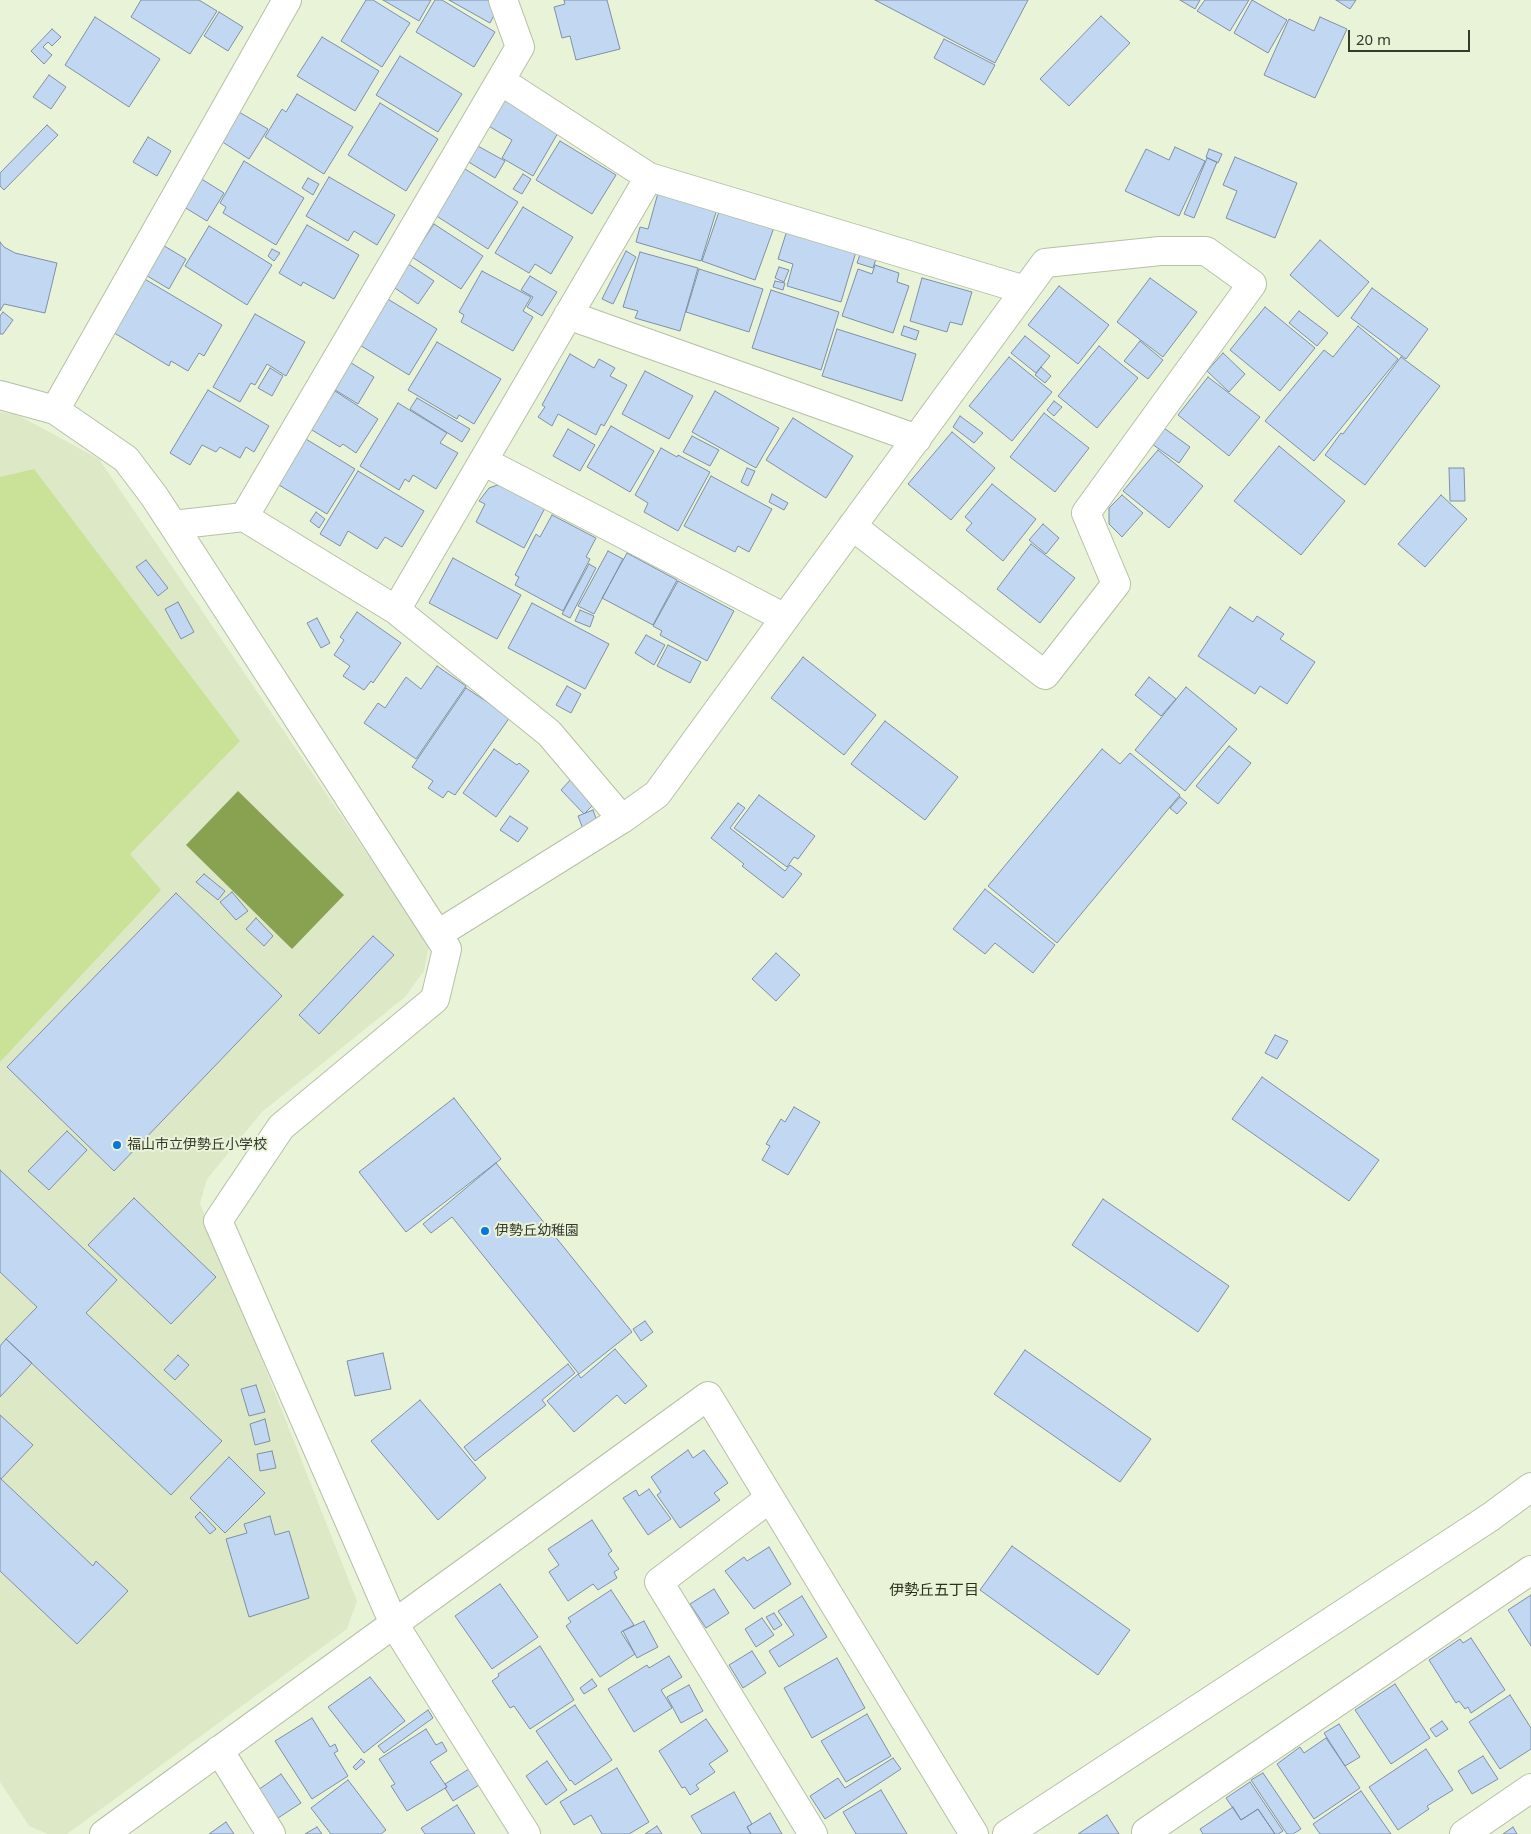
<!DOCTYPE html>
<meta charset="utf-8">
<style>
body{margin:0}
#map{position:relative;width:1531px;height:1834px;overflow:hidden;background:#e9f3d8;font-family:"Noto Sans",sans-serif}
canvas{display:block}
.scale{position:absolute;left:1348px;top:30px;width:122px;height:22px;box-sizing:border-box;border:2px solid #35392e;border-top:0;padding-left:6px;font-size:15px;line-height:18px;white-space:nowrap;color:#35392e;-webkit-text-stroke:4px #e9f3d8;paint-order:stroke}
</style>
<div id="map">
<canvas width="1531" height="1834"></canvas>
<div class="scale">20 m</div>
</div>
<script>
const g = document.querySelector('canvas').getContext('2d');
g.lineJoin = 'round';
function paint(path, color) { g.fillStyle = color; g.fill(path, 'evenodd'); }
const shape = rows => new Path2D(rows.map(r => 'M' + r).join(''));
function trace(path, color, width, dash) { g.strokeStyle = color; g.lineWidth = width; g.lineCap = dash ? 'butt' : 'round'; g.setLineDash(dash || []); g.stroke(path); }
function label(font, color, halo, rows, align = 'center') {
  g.font = font + ' "Noto Sans","Noto Sans JP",sans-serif'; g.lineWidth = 4; g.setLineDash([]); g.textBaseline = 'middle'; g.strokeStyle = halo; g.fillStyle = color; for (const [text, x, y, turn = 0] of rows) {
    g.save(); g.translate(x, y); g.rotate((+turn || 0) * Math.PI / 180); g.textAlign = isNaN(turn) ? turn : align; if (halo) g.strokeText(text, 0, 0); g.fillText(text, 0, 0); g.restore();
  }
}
const built = shape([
 [0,412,16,414,99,459,429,945,424,971,405,997,262,1112,207,1179,200,1203,357,1601,347,1629,67,1834,48,1834,29,1826,0,1782]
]);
const green = shape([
 [34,469,240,741,130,854,161,890,0,1062,0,477]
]);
const water = shape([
 [238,791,344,895,292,949,186,845]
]);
const building = shape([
 [141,0,199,0,217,11,190,54,131,17,141,0],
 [366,0,373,0,410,23,382,67,341,41,366,0],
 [383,0,431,0,419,21,383,0],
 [435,0,442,0,495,32,474,67,416,32,435,0],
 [449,0,502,0,490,23,449,0],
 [564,0,607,0,620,49,576,60,570,36,562,38,554,7,565,4,564,0],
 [875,0,1028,0,995,63,875,0],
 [1180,0,1200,0,1195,9,1180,0],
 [1205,0,1249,0,1230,31,1197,11,1205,0],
 [1252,0,1287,20,1268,53,1234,33,1252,0],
 [1336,0,1356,0,1350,9,1336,0],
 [219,12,243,27,228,51,204,36,219,12],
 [1101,16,1130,43,1069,106,1040,79,1101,16],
 [95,17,160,59,129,107,65,65,95,17],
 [1320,17,1347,29,1315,98,1264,75,1289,19,1314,31,1320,17],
 [52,29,61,37,52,46,48,42,43,47,52,55,44,64,31,51,52,29],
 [322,37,379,71,355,111,297,76,322,37],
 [944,39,995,65,984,85,934,58,944,39],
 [400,56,462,94,438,132,376,95,400,56],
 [49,75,66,87,51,109,33,97,49,75],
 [506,93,562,126,533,176,502,158,512,140,487,125,506,93],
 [297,94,353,127,324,174,265,137,282,109,286,112,297,94],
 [380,103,438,139,406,191,348,155,380,103],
 [239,112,268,129,249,159,221,141,239,112],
 [47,125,58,135,4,190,0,186,0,173,47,125],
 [148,137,171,151,157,176,133,162,148,137],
 [560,141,616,175,592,214,536,180,560,141],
 [476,145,505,161,495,178,467,161,476,145],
 [1175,147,1205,161,1179,216,1125,191,1146,149,1169,160,1175,147],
 [1209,149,1222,154,1218,163,1206,157,1209,149],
 [1235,157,1297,183,1275,238,1226,218,1237,191,1223,185,1235,157],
 [1207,158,1217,162,1194,218,1184,214,1207,158],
 [244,161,304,198,276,245,223,213,226,207,220,203,244,161],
 [465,169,518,202,488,249,435,215,465,169],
 [523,174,531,179,522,194,513,189,523,174],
 [329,177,395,215,377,245,354,231,348,241,306,216,329,177],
 [200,178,224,193,207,221,184,207,200,178],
 [308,178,319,184,313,195,302,188,308,178],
 [658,193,717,209,701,261,636,242,640,227,648,229,658,193],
 [722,203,776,222,755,280,702,261,722,203],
 [523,207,573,237,551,274,535,264,529,273,495,253,523,207],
 [434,224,483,256,461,289,412,257,434,224],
 [789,224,858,245,841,302,787,286,793,264,778,259,789,224],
 [307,225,359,255,334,299,303,282,301,286,279,273,307,225],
 [209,226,272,265,247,305,185,266,209,226],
 [1320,240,1369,282,1338,317,1290,275,1320,240],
 [0,242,4,247,15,253,57,263,45,313,4,304,0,311,0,242],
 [161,244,186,259,169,289,144,274,161,244],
 [863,246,879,250,873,268,857,263,863,246],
 [272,249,280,253,274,261,268,256,272,249],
 [626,251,636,257,613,304,602,299,626,251],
 [640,252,698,268,680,331,635,318,638,311,623,307,640,252],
 [407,263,434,281,418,304,392,286,407,263],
 [875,265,899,273,897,282,909,286,893,333,842,316,858,269,872,274,875,265],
 [779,267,789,270,784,282,775,278,779,267],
 [699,269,763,289,749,332,686,312,699,269],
 [482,271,531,297,523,311,533,317,513,351,461,322,464,315,459,312,482,271],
 [530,276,557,292,542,316,527,307,533,297,521,290,530,276],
 [143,278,222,325,204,356,199,353,188,371,171,361,169,366,111,331,143,278],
 [922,278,972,292,962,325,950,322,947,332,910,321,922,278],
 [1150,278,1197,312,1163,357,1117,322,1150,278],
 [775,281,785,283,783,290,773,287,775,281],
 [1059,286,1109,325,1078,364,1028,325,1059,286],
 [1372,288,1428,329,1406,359,1351,318,1372,288],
 [771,290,839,312,821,370,752,348,771,290],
 [386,298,437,329,409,375,358,344,386,298],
 [1265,307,1315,348,1280,391,1230,350,1265,307],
 [1299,311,1328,333,1317,346,1289,323,1299,311],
 [3,312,13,320,3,334,0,334,0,316,3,312],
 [255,314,305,342,286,376,267,364,255,385,251,383,240,402,213,387,255,314],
 [904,326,919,331,916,340,901,335,904,326],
 [1358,326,1398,359,1314,461,1265,421,1324,350,1333,357,1358,326],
 [837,329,916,354,902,401,822,376,837,329],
 [1025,336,1050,356,1036,373,1011,353,1025,336],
 [1140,341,1163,360,1148,379,1124,361,1140,341],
 [437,342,501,379,474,424,459,415,457,419,408,390,437,342],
 [1099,346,1138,378,1097,428,1058,396,1099,346],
 [1223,353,1245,374,1229,392,1207,371,1223,353],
 [570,354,594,368,599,359,615,368,610,376,627,385,604,426,601,424,596,435,558,414,552,426,538,417,545,407,542,405,570,354],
 [1009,357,1052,392,1012,441,969,406,1009,357],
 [1401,357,1440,386,1365,485,1325,455,1341,433,1343,434,1401,357],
 [348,361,374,377,358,404,332,388,348,361],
 [1041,367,1051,376,1045,383,1035,375,1041,367],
 [270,368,283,376,272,396,258,388,270,368],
 [645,371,693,396,669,439,622,414,645,371],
 [1208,377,1260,417,1229,456,1178,415,1208,377],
 [208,390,269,426,254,452,246,447,240,458,220,447,216,452,202,445,190,465,170,453,208,390],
 [335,391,378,419,356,453,343,444,340,447,307,427,320,414,335,391],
 [715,391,779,428,756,468,692,432,715,391],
 [417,398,470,429,462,442,410,409,417,398],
 [1054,401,1062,407,1054,416,1047,410,1054,401],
 [398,403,447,433,440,443,458,453,436,489,413,475,409,482,405,479,399,490,360,466,398,403],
 [1044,413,1089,448,1055,492,1010,457,1044,413],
 [960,416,983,433,974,443,953,427,960,416],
 [793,418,853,456,826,498,766,460,793,418],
 [611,426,654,451,630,492,587,467,611,426],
 [1164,428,1190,447,1179,463,1152,444,1164,428],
 [568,429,595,445,580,471,553,456,568,429],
 [952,432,995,468,951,520,908,484,952,432],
 [301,436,355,469,327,514,274,482,301,436],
 [692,436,719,450,710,466,683,452,692,436],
 [1279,446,1345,501,1301,555,1234,501,1279,446],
 [661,448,677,457,678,455,710,472,678,531,644,512,648,503,635,495,661,448],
 [1158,450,1203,486,1169,528,1123,491,1158,450],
 [747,468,755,471,748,486,741,482,747,468],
 [1449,468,1464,468,1465,501,1450,501,1449,468],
 [358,471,424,511,402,547,385,537,377,549,348,531,340,546,320,534,358,471],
 [711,476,772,509,749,552,738,546,735,552,684,526,711,476],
 [503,483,546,506,524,548,476,522,485,504,479,501,489,488,503,483],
 [992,484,1036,519,1003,561,966,530,972,523,965,517,992,484],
 [772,494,788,503,784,510,769,502,772,494],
 [1122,495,1143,513,1122,537,1109,524,1109,508,1122,495],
 [1441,495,1467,519,1425,567,1398,544,1441,495],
 [316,512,325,519,319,528,310,521,316,512],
 [552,515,596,538,586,557,590,559,563,611,515,585,519,577,515,575,536,534,540,537,552,515],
 [1043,524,1059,538,1046,554,1029,540,1043,524],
 [1031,544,1075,578,1040,623,997,589,1031,544],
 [608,551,623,559,594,614,578,606,608,551],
 [627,553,677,580,653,625,602,598,627,553],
 [453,558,521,595,497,639,429,603,453,558],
 [146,560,168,588,158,596,136,567,146,560],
 [589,564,596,568,570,618,562,614,589,564],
 [678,581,734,611,707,661,660,635,662,631,653,626,678,581],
 [178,602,194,632,181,639,165,609,178,602],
 [532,603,609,644,585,689,508,648,532,603],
 [1230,607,1253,622,1257,616,1284,634,1280,639,1315,662,1287,704,1260,686,1255,694,1198,656,1230,607],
 [580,610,594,616,590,627,575,621,580,610],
 [357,612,401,643,373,683,371,681,364,690,343,676,350,666,334,655,344,640,340,637,357,612],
 [317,618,330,643,321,648,307,623,317,618],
 [646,635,665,645,654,665,635,653,646,635],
 [668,645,701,662,690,683,657,666,668,645],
 [803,657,876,715,844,755,771,698,803,657],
 [437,666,466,686,416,759,364,723,378,703,385,708,406,677,421,689,437,666],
 [1149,677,1176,699,1161,716,1135,695,1149,677],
 [567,686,581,694,571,713,556,705,567,686],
 [1186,687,1237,729,1185,791,1135,750,1186,687],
 [466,688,510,717,455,795,448,791,443,798,428,788,433,781,412,767,466,688],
 [885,721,958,777,925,820,851,764,885,721],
 [1229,746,1251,763,1218,804,1196,786,1229,746],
 [494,749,517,765,519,763,529,771,496,817,463,793,494,749],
 [1102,749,1120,764,1130,753,1180,795,1057,943,988,886,1102,749],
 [572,778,596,802,584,814,561,790,572,778],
 [759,795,815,836,798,859,794,857,787,867,734,828,759,795],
 [1180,797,1187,803,1177,814,1170,808,1180,797],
 [738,803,745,808,730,828,785,871,790,865,802,874,783,898,742,866,744,864,711,838,738,803],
 [593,810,598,824,583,829,578,816,593,810],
 [510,816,528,828,518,842,500,830,510,816],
 [204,874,225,891,218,900,196,882,204,874],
 [985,889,1055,945,1033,973,995,943,985,954,953,929,985,889],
 [232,892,248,911,236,920,220,902,232,892],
 [176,893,282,996,114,1171,7,1067,176,893],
 [256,918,273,936,264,946,246,929,256,918],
 [373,936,394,955,319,1034,299,1015,373,936],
 [776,953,800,975,776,1001,752,979,776,953],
 [1275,1035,1288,1041,1277,1059,1265,1053,1275,1035],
 [1262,1077,1379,1160,1349,1201,1232,1119,1262,1077],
 [454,1098,501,1159,406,1232,359,1172,454,1098],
 [794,1107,820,1122,788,1175,762,1160,770,1146,766,1144,781,1119,785,1122,794,1107],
 [67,1131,87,1150,49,1190,28,1171,67,1131],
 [496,1163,632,1332,579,1374,452,1217,431,1233,423,1224,496,1163],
 [0,1170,117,1280,86,1313,222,1441,171,1495,6,1339,37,1307,0,1272,0,1170],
 [134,1198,216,1277,171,1324,88,1245,134,1198],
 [1103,1199,1229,1286,1198,1332,1072,1245,1103,1199],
 [645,1321,653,1332,641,1341,633,1329,645,1321],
 [6,1339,32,1363,0,1397,0,1346,6,1339],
 [615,1349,647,1386,625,1404,617,1395,574,1432,547,1401,578,1374,581,1378,615,1349],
 [1025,1350,1151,1439,1120,1482,994,1394,1025,1350],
 [383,1353,391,1389,355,1396,347,1361,383,1353],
 [178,1355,189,1365,175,1380,164,1370,178,1355],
 [568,1364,575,1373,542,1400,546,1405,475,1461,464,1447,568,1364],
 [256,1385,265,1412,249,1416,241,1389,256,1385],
 [420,1400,486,1478,438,1520,371,1441,420,1400],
 [0,1415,33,1445,1,1479,0,1478,0,1415],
 [265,1419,270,1441,255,1445,250,1424,265,1419],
 [688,1450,693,1458,704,1450,728,1483,714,1493,720,1500,680,1528,657,1495,661,1492,651,1477,688,1450],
 [272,1451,276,1468,260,1471,257,1454,272,1451],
 [229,1457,265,1493,225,1533,190,1498,229,1457],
 [0,1478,93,1566,96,1561,128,1591,77,1644,0,1571,0,1478],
 [649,1489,671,1519,648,1535,623,1498,636,1490,639,1496,649,1489],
 [200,1512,216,1529,210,1534,195,1517,200,1512],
 [270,1516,275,1535,289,1531,309,1598,249,1617,226,1539,247,1533,244,1524,270,1516],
 [592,1520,612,1551,608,1554,619,1569,614,1572,617,1578,598,1590,593,1584,568,1601,549,1572,559,1565,548,1549,592,1520],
 [1012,1546,1130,1630,1098,1675,980,1590,1012,1546],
 [769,1547,791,1584,754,1609,725,1571,744,1557,747,1561,769,1547],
 [500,1584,538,1637,492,1669,455,1616,500,1584],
 [714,1589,729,1613,706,1628,690,1604,714,1589],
 [611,1590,634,1625,621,1632,635,1654,600,1677,566,1626,571,1622,568,1618,611,1590],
 [1531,1595,1531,1646,1508,1610,1531,1595],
 [802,1596,827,1637,779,1667,769,1651,794,1635,778,1611,802,1596],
 [774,1613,782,1625,774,1630,766,1617,774,1613],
 [762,1618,774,1635,756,1647,745,1629,762,1618],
 [644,1621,658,1647,637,1658,623,1631,644,1621],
 [1471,1638,1505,1690,1471,1713,1468,1707,1465,1709,1459,1701,1456,1703,1429,1660,1460,1639,1463,1643,1471,1638],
 [540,1646,574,1700,530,1729,514,1706,510,1708,492,1681,499,1676,498,1674,540,1646],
 [752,1651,766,1673,743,1688,729,1665,752,1651],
 [669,1656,682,1677,661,1690,672,1708,634,1732,608,1689,647,1665,649,1668,669,1656],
 [837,1658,865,1708,812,1738,784,1688,837,1658],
 [370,1677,405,1721,364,1753,328,1707,370,1677],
 [592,1679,597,1686,584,1694,580,1688,592,1679],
 [1395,1684,1430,1738,1391,1764,1355,1710,1395,1684],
 [689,1685,703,1711,681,1723,667,1697,689,1685],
 [1510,1695,1531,1728,1531,1749,1500,1769,1469,1722,1510,1695],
 [575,1705,612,1760,575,1785,571,1780,570,1781,536,1731,575,1705],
 [428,1710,433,1718,384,1753,378,1746,428,1710],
 [867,1714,891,1756,846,1782,821,1741,867,1714],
 [312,1718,330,1747,335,1744,338,1751,334,1753,348,1776,312,1799,275,1741,312,1718],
 [706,1719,728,1751,709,1764,715,1772,696,1785,699,1789,690,1795,685,1787,682,1788,659,1751,706,1719],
 [1442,1721,1448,1729,1436,1737,1430,1729,1442,1721],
 [1339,1724,1360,1757,1345,1766,1324,1733,1339,1724],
 [426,1729,436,1745,442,1742,447,1751,430,1762,447,1787,407,1811,391,1786,395,1784,379,1759,426,1729],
 [1326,1738,1360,1788,1314,1819,1277,1764,1300,1747,1304,1753,1326,1738],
 [1426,1749,1453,1790,1427,1806,1429,1809,1398,1830,1369,1787,1426,1749],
 [1483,1756,1498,1779,1472,1794,1458,1771,1483,1756],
 [893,1758,901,1769,825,1819,810,1796,838,1778,845,1788,893,1758],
 [361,1759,365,1762,356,1770,353,1767,361,1759],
 [547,1761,567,1790,546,1805,526,1776,547,1761],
 [617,1768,649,1822,629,1834,602,1834,591,1815,574,1825,560,1802,617,1768],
 [469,1769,479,1785,453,1801,445,1788,447,1787,445,1784,469,1769],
 [1263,1773,1301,1829,1293,1834,1287,1834,1251,1780,1263,1773],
 [281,1774,301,1803,278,1818,258,1790,281,1774],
 [348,1780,386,1830,381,1834,331,1834,311,1808,348,1780],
 [1250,1782,1283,1831,1278,1834,1275,1834,1258,1809,1241,1820,1226,1798,1250,1782],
 [881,1790,907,1834,856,1834,843,1812,881,1790],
 [1361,1791,1391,1834,1320,1834,1313,1824,1361,1791],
 [734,1792,752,1824,747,1827,751,1834,702,1834,691,1816,734,1792],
 [457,1805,475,1834,425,1834,421,1828,457,1805],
 [1233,1807,1241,1820,1258,1809,1275,1834,1203,1834,1200,1829,1233,1807],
 [770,1813,782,1834,751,1834,747,1827,770,1813],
 [1107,1815,1119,1834,1078,1834,1107,1815],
 [226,1822,234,1834,209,1834,226,1822],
 [657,1826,662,1834,645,1834,657,1826],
 [317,1827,322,1834,305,1834,317,1827],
 [1513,1827,1517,1834,1503,1834,1513,1827]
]);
const street = shape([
 [501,81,649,177,1025,290],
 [568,315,917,439],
 [0,395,55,410,126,459,154,496,173,525,447,949,435,999,281,1127,218,1221,394,1624,526,1834],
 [55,410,287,0],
 [483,461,785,618],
 [244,517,396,610,549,733,622,819,657,794,785,618,1045,263,1160,251,1206,251,1252,284,1086,513,1116,584,1045,675,852,526],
 [173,525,244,517,520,47,503,0],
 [396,610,649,177],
 [438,934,622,819],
 [770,1498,659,1582,813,1834],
 [1489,1518,1531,1487],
 [219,1750,271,1834],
 [104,1834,708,1396,974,1834],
 [1147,1834,1146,1832,1531,1570],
 [1464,1834,1531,1788]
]);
const secondary = shape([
 [1007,1834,1489,1518]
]);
const markers = [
 [117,1145,5,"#0776de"],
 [485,1231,5,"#0776de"]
];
const poiNames = [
 ["福山市立伊勢丘小学校",127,1145],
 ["伊勢丘幼稚園",495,1231]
];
const neighbourhoodNames = [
 ["伊勢丘五丁目",934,1591]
];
paint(built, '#dde8c7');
paint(green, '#cae298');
paint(water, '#89a252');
paint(building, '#c2d7f2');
trace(building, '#7f90a6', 1);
trace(street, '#b6c0a5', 30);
trace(secondary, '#b6c0a5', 30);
trace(street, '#fff', 28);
trace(secondary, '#fff', 28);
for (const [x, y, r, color] of markers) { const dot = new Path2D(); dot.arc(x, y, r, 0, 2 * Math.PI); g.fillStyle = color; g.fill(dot); trace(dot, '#e9f3d8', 2); }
label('14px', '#35392e', '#e9f3d8', poiNames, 'left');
label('15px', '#2a311b', '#e9f3d8', neighbourhoodNames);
</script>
